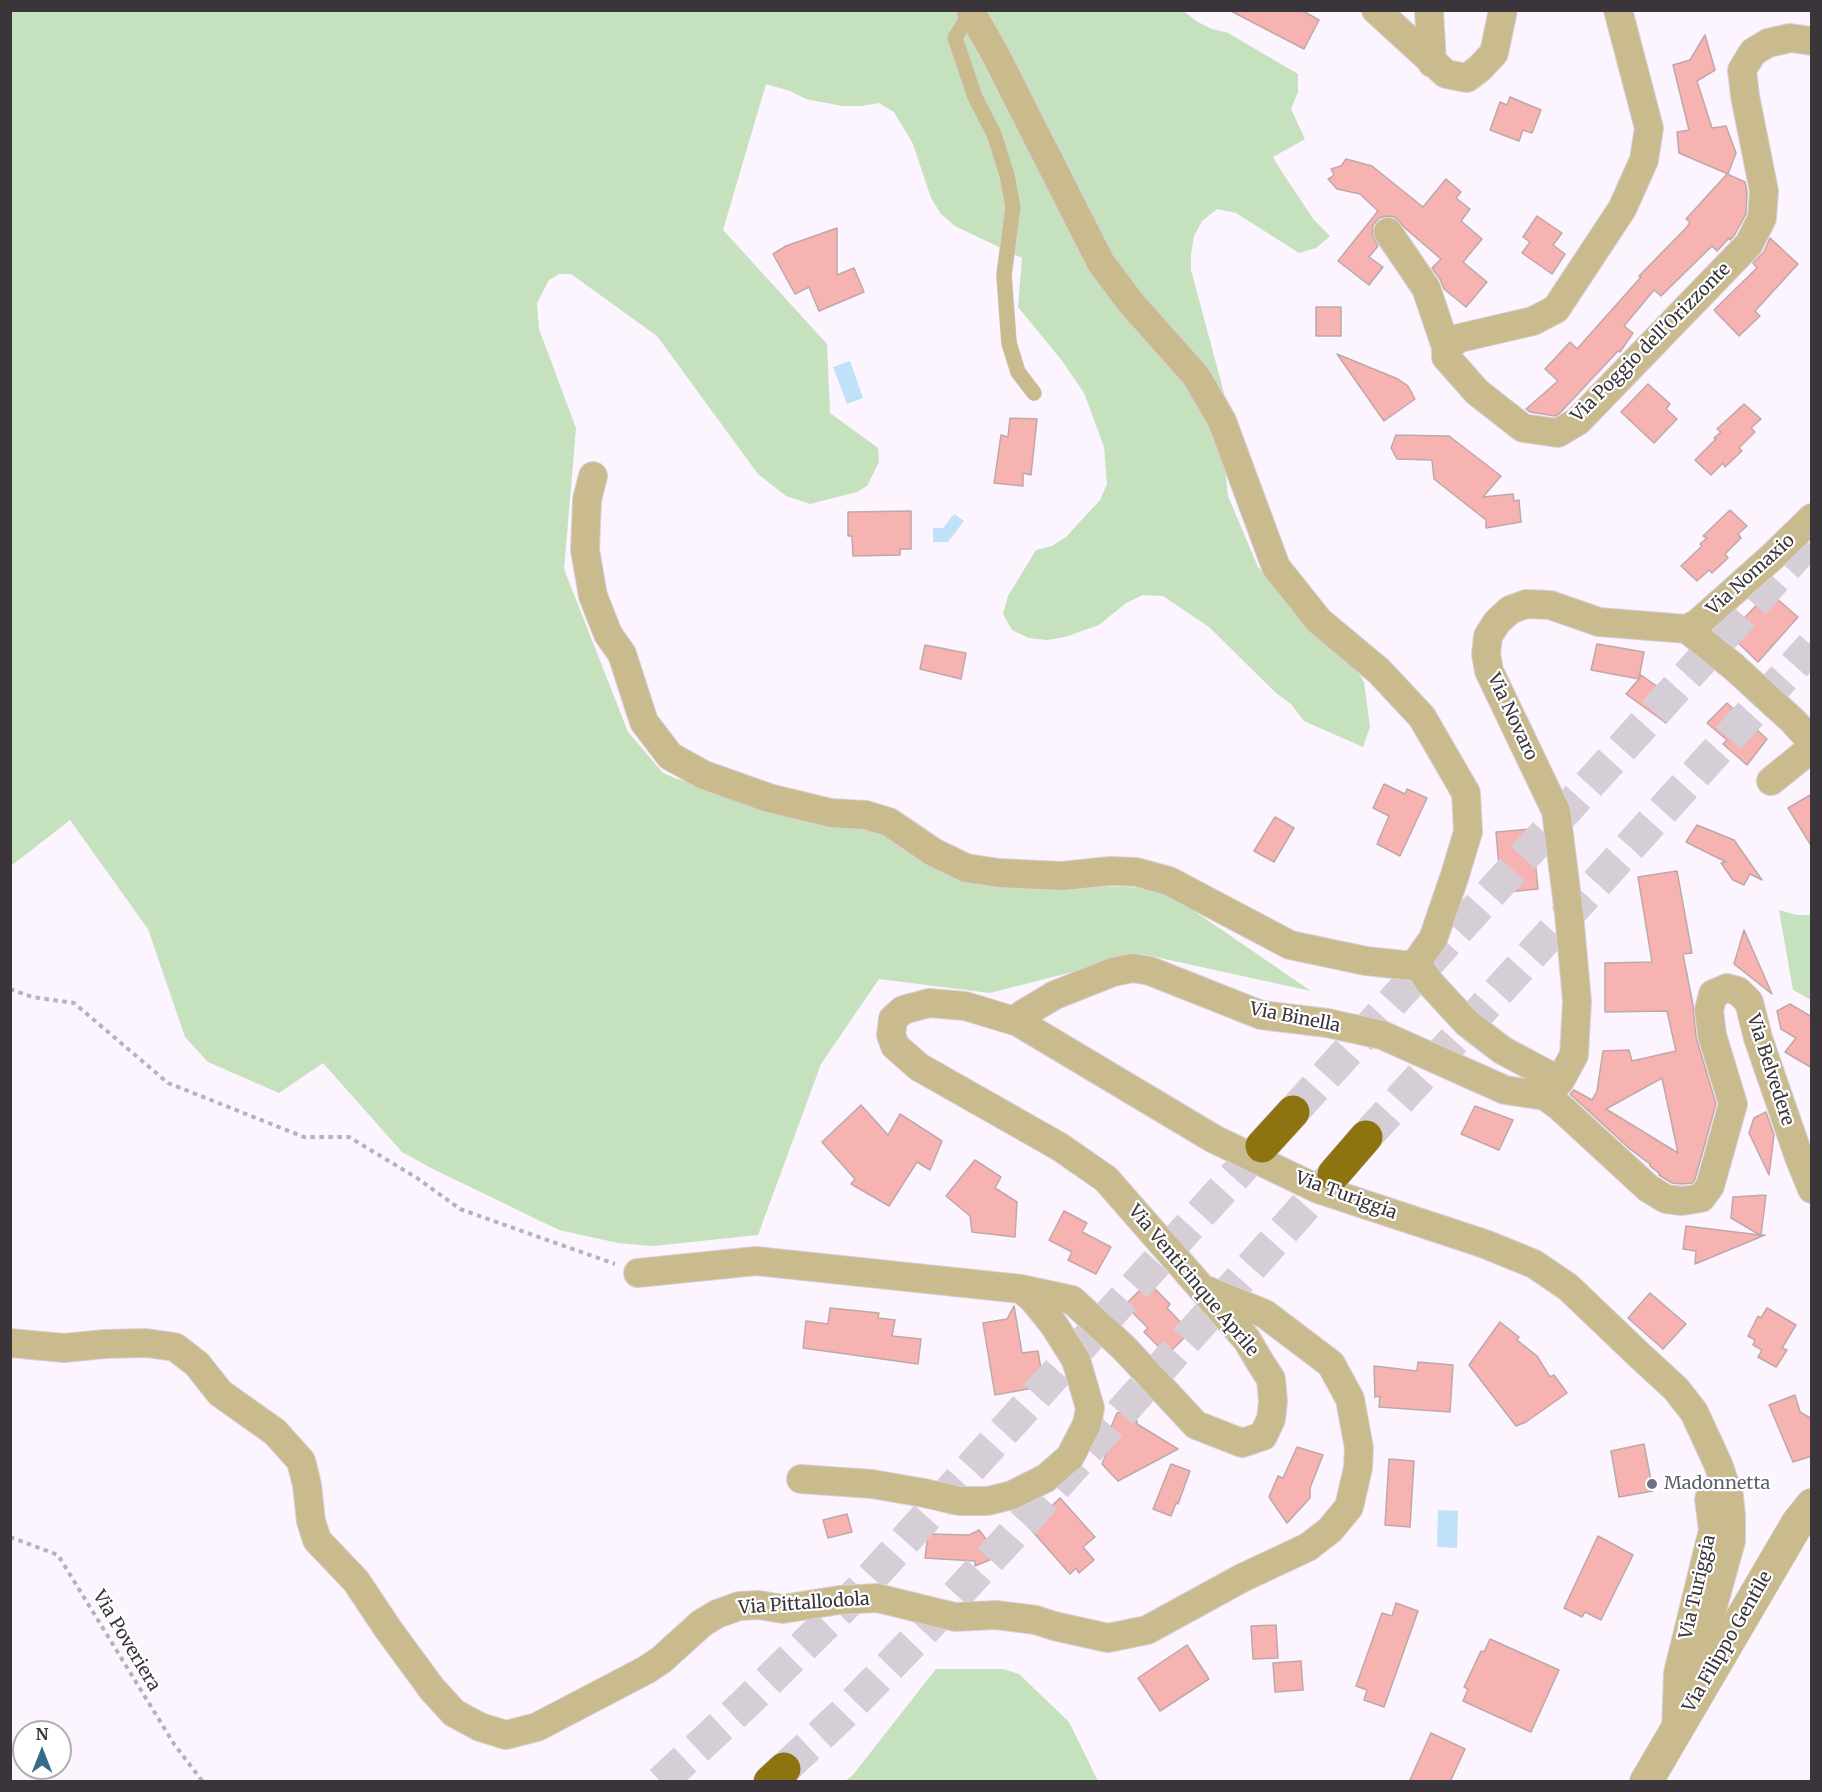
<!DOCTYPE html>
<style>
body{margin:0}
#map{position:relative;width:1822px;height:1792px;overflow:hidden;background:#fcf4fe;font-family:Merriweather,serif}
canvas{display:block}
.frame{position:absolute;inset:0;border:12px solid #3a353b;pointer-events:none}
.north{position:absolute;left:12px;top:1720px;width:60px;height:60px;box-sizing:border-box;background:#fff;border:2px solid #b0aeb1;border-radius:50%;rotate:0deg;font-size:16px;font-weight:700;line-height:24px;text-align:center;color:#3a353b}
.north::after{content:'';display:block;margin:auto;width:21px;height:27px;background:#376c88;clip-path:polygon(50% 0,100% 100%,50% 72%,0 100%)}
</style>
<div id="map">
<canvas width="1822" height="1792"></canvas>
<div class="frame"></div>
<div class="north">N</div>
</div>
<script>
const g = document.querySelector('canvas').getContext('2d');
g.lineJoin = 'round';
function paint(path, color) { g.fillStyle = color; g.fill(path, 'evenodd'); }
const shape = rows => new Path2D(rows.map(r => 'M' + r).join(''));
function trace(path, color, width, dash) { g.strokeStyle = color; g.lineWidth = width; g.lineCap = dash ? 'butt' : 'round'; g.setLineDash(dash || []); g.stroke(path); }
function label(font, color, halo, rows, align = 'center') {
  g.font = font + ' Merriweather,serif'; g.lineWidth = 4.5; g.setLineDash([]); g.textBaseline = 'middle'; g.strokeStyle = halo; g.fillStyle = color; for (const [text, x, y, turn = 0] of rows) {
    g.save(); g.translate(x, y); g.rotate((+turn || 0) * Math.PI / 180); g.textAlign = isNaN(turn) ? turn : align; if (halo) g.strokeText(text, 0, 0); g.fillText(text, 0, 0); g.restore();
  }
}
const green = shape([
 [11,11,1183,11,1198,22,1212,29,1228,33,1298,74,1298,92,1291,109,1305,139,1273,157,1280,169,1314,220,1330,236,1316,248,1299,253,1236,213,1217,209,1202,221,1194,236,1191,254,1191,270,1231,419,1223,450,1228,496,1258,567,1304,625,1352,662,1364,682,1370,727,1363,747,1304,721,1291,704,1276,693,1209,627,1163,596,1143,595,1126,603,1099,625,1065,637,1047,640,1029,638,1012,630,1003,614,1008,596,1036,550,1052,546,1066,537,1100,500,1107,484,1104,447,1084,393,1063,362,1018,307,1022,258,955,226,941,214,931,198,913,144,894,112,879,103,861,106,842,106,806,99,790,91,766,84,723,230,827,344,830,413,878,448,879,462,867,486,857,492,810,504,786,496,758,474,657,336,571,274,559,274,549,280,537,303,539,329,576,428,564,569,628,732,663,773,677,779,876,830,975,879,1162,889,1311,991,1142,954,990,993,879,979,821,1064,758,1235,653,1246,618,1243,559,1230,433,1169,402,1152,323,1063,279,1093,208,1062,185,1037,148,929,70,820,11,866],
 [1779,910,1797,915,1811,915,1811,1000,1793,990],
 [936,1669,1003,1669,1019,1674,1069,1722,1098,1781,845,1781,852,1776]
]);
const water = shape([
 [850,361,863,398,847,404,833,367],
 [954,514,964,521,948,542,933,542,933,528,943,528],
 [1438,1510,1458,1511,1457,1548,1437,1547]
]);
const building = shape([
 [1229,10,1301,10,1319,20,1304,49,1229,10],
 [1705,35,1715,70,1697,81,1712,128,1726,126,1736,153,1728,174,1679,153,1677,132,1689,130,1673,65,1690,60,1705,35],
 [1510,97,1541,110,1532,133,1523,130,1519,141,1490,130,1500,102,1507,105,1510,97],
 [1346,159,1372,166,1423,207,1446,179,1461,192,1456,198,1470,209,1461,221,1482,239,1463,262,1487,282,1466,307,1444,289,1440,279,1432,268,1441,259,1406,229,1395,217,1386,216,1379,218,1373,225,1372,234,1378,246,1369,257,1383,267,1369,285,1338,261,1378,211,1360,194,1337,189,1328,179,1334,175,1331,169,1341,166,1346,159],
 [1727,174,1745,182,1747,192,1746,214,1735,234,1730,240,1729,238,1717,251,1712,246,1661,296,1654,290,1624,326,1633,333,1620,352,1618,351,1560,413,1555,416,1530,412,1526,409,1558,381,1545,369,1570,342,1577,349,1641,277,1639,276,1687,227,1690,222,1686,219,1727,174],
 [1537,216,1562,233,1553,245,1565,254,1552,274,1522,253,1530,242,1523,237,1537,216],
 [837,228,837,275,854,268,864,292,819,311,809,287,795,294,773,254,786,246,837,228],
 [1770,238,1798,264,1755,311,1760,316,1739,336,1714,310,1757,268,1753,263,1764,252,1770,238],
 [1316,307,1341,307,1341,336,1316,336,1316,307],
 [1337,354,1398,379,1408,386,1415,399,1384,421,1337,354],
 [1648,384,1670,404,1666,409,1677,419,1654,443,1621,412,1648,384],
 [1744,404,1761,419,1751,428,1755,432,1739,448,1742,451,1725,467,1723,463,1711,475,1695,460,1716,439,1714,438,1721,432,1717,429,1744,404],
 [1010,418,1037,419,1031,475,1023,473,1023,486,994,483,1001,435,1008,437,1010,418],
 [1396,435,1449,436,1501,476,1483,497,1513,494,1514,501,1519,500,1521,522,1486,528,1486,520,1434,479,1432,460,1397,459,1391,448,1396,435],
 [1730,510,1747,526,1738,534,1741,538,1725,554,1728,558,1712,573,1709,570,1697,581,1681,566,1702,546,1700,544,1707,538,1703,536,1730,510],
 [911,511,911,549,900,549,900,555,853,556,852,536,848,536,848,512,911,511],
 [1769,592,1798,617,1758,662,1729,634,1769,592],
 [1597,644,1644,652,1639,678,1641,675,1682,704,1666,723,1626,694,1639,679,1591,670,1597,644],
 [925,645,966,653,961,679,920,669,925,645],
 [1727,703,1767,739,1747,765,1723,744,1727,740,1707,723,1727,703],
 [1384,784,1405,794,1407,789,1427,798,1400,856,1377,844,1389,816,1373,808,1384,784],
 [1812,794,1812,847,1788,808,1812,794],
 [1275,817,1294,828,1274,862,1254,851,1275,817],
 [1697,825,1734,840,1762,880,1750,874,1744,885,1733,880,1721,863,1726,862,1686,842,1697,825],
 [1532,829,1538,889,1507,892,1506,867,1499,867,1496,832,1532,829],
 [1677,871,1692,953,1683,954,1693,1005,1696,1037,1716,1104,1695,1179,1692,1183,1682,1184,1672,1183,1659,1175,1660,1174,1650,1166,1650,1164,1630,1149,1570,1094,1574,1090,1592,1100,1597,1091,1603,1051,1629,1050,1632,1061,1676,1051,1667,1011,1605,1012,1605,963,1652,962,1638,877,1677,871],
 [1662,1078,1678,1153,1606,1109,1662,1078],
 [1744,930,1772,994,1734,964,1744,930],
 [1790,1004,1812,1017,1812,1068,1785,1052,1796,1038,1781,1029,1777,1011,1790,1004],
 [861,1105,888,1135,900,1114,942,1141,930,1170,917,1162,889,1206,851,1184,855,1179,822,1142,861,1105],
 [1475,1106,1513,1120,1499,1150,1461,1134,1475,1106],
 [1766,1112,1774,1135,1769,1175,1749,1133,1754,1118,1766,1112],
 [975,1160,1001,1177,995,1188,1017,1202,1015,1237,972,1232,970,1216,946,1196,975,1160],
 [1766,1195,1761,1235,1765,1235,1695,1264,1696,1251,1683,1249,1686,1226,1760,1235,1731,1218,1733,1197,1766,1195],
 [1064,1211,1087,1223,1082,1232,1111,1247,1096,1274,1068,1260,1072,1252,1049,1240,1064,1211],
 [1148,1282,1170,1304,1167,1308,1190,1332,1167,1355,1144,1332,1148,1328,1125,1305,1148,1282],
 [1650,1293,1686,1324,1663,1349,1628,1318,1650,1293],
 [1014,1306,1022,1353,1038,1351,1044,1386,995,1395,983,1323,1007,1319,1014,1306],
 [830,1308,879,1313,878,1318,895,1320,892,1336,921,1339,918,1364,803,1348,806,1321,828,1324,830,1308],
 [1767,1308,1796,1325,1782,1348,1787,1350,1776,1367,1758,1357,1762,1350,1753,1345,1755,1340,1748,1336,1758,1316,1761,1318,1767,1308],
 [1500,1322,1519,1337,1517,1340,1537,1356,1550,1377,1554,1375,1567,1393,1526,1422,1516,1426,1469,1365,1500,1322],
 [1418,1362,1453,1365,1450,1412,1379,1407,1380,1396,1375,1397,1374,1366,1417,1371,1418,1362],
 [1795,1395,1800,1412,1812,1419,1812,1456,1793,1462,1769,1405,1795,1395],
 [1127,1412,1137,1421,1137,1424,1178,1449,1118,1481,1102,1464,1114,1436,1108,1434,1117,1413,1127,1412],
 [1644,1444,1653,1491,1619,1497,1611,1451,1644,1444],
 [1297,1447,1323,1455,1310,1488,1310,1498,1287,1523,1269,1497,1278,1476,1283,1478,1297,1447],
 [1389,1459,1414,1461,1410,1527,1385,1525,1389,1459],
 [1171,1464,1190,1471,1178,1504,1176,1503,1171,1516,1153,1509,1171,1464],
 [1060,1498,1095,1537,1083,1547,1094,1560,1079,1573,1076,1568,1070,1574,1026,1524,1042,1511,1044,1513,1060,1498],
 [847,1514,852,1532,828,1538,823,1520,847,1514],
 [979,1530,999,1556,975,1566,975,1561,925,1558,928,1534,969,1535,979,1530],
 [1598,1536,1633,1555,1601,1620,1585,1612,1582,1617,1564,1608,1598,1536],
 [1396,1603,1418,1611,1384,1707,1364,1700,1367,1690,1356,1686,1382,1613,1392,1616,1396,1603],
 [1276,1625,1278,1658,1253,1659,1251,1626,1276,1625],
 [1490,1639,1559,1670,1531,1732,1463,1701,1468,1689,1464,1687,1481,1651,1484,1652,1490,1639],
 [1187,1645,1209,1679,1160,1711,1138,1678,1187,1645],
 [1301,1661,1303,1690,1275,1692,1273,1663,1301,1661],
 [1431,1733,1465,1749,1450,1782,1409,1782,1431,1733]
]);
const motorwayTunnel = shape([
 [1293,1112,1812,538],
 [1366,1137,1812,646],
 [784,1769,843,1714,914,1641,1012,1535,1334,1174],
 [661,1782,746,1703,861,1589,1262,1146]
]);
const path = shape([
 [10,989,32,997,74,1003,168,1083,304,1137,349,1137,417,1178,460,1209,615,1264],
 [10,1537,58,1555,174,1744,203,1782]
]);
const service = shape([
 [971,12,955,38,975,97,994,134,1007,175,1013,207,1004,275,1009,343,1018,372,1034,393]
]);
const minor = shape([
 [1376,10,1446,74,1467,78,1480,68,1494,53,1503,10],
 [1429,10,1432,63],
 [1618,10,1649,128,1644,160,1622,209,1556,309,1533,321,1460,338,1446,347,1446,357,1477,392,1523,428,1558,433,1578,421,1749,244,1762,218,1764,191,1745,96,1742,70,1753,52,1768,43,1790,38,1812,41],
 [971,12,994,52,1101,263,1131,303,1196,376,1222,421,1276,567,1319,621,1379,671,1422,717,1466,793,1468,832,1454,878,1433,939,1418,960,1420,968,1430,983,1467,1023,1502,1050,1560,1081],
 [1388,232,1426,288,1446,347],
 [593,476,587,500,585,550,593,596,608,634,622,654,644,722,670,756,704,775,769,798,831,813,866,815,889,822,933,852,966,868,999,873,1062,876,1110,871,1136,872,1169,881,1290,945,1366,961,1413,966,1420,968],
 [1687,629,1698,623,1772,557,1812,518],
 [1771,781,1812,748],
 [1018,1022,1023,1014,1055,995,1113,972,1133,968,1150,971,1261,1015,1327,1023,1382,1035,1505,1090,1545,1096,1560,1107,1648,1188,1666,1199,1682,1201,1701,1198,1710,1186,1733,1104,1712,1035,1709,1010,1713,994,1727,988,1738,991,1749,1002,1758,1038,1799,1157,1812,1189],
 [1547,1094,1560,1081,1574,1055,1577,1001,1569,914,1556,811,1489,671,1486,654,1488,636,1497,622,1510,610,1526,604,1550,605,1599,622,1687,629,1734,667,1793,721,1812,742],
 [638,1273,756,1261,1021,1289,1072,1300,1124,1348,1196,1425,1242,1443,1263,1436,1271,1419,1273,1401,1271,1379,1260,1362,1247,1340,1106,1179,1060,1147,919,1067,895,1046,891,1035,893,1019,903,1010,929,1003,965,1006,1018,1022,1214,1139,1318,1189,1485,1244,1534,1264,1568,1287,1637,1353,1676,1389,1694,1412,1718,1464,1729,1496,1731,1516,1731,1541,1703,1642,1706,1680],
 [10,1343,64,1348,105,1344,146,1343,175,1347,197,1364,220,1393,275,1432,301,1461,307,1485,311,1521,317,1540,356,1581,388,1629,432,1689,454,1713,480,1727,506,1735,537,1727,646,1670,661,1660,702,1623,717,1614,739,1606,759,1605,783,1609,839,1600,877,1598,955,1617,996,1615,1036,1620,1054,1626,1108,1638,1147,1630,1242,1578,1308,1547,1330,1530,1349,1507,1358,1468,1359,1448,1350,1399,1331,1364,1265,1314,1206,1290],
 [801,1479,872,1484,924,1493,959,1501,988,1501,1012,1495,1046,1478,1070,1457,1087,1424,1090,1408,1076,1360,1054,1325,1033,1299,1021,1289],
 [1676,1731,1678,1673,1713,1530,1709,1499]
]);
const tertiary = shape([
 [1646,1782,1797,1524,1812,1505]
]);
const motorway = shape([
 [1262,1146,1293,1112],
 [1334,1174,1366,1137],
 [770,1782,784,1769]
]);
const markers = [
 [1652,1484,6,"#6b7280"]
];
const streetNames = [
 ["Via Poggio dell'Orizzonte",1651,343,-45],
 ["Via Nomaxio",1751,575,-42],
 ["Via Novaro",1512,717,65],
 ["Via Binella",1295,1018,11],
 ["Via Belvedere",1770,1070,72],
 ["Via Turiggia",1346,1196,20],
 ["Via Venticinque Aprile",1193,1281,50],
 ["Via Turiggia",1698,1587,-77],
 ["Via Pittallodola",804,1604,-4],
 ["Via Poveriera",126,1641,59],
 ["Via Filippo Gentile",1728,1642,-60]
];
const worshipNames = [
 ["Madonnetta",1664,1484]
];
paint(green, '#c5e1bd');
paint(water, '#bfe2f8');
paint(building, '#f6b3b1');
trace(building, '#bfa8a7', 1.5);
trace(motorwayTunnel, '#d5ced7', 33, [33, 16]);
trace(service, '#d9d2db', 16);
trace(minor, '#d9d2db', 30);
trace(tertiary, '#d9d2db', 34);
trace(motorway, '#d9d2db', 34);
trace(path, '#b8b1ba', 4, [4.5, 4.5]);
trace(service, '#c9bb8e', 15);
trace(minor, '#c9bb8e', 28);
trace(tertiary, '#c9bb8e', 33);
trace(motorway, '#8d7411', 33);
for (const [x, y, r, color] of markers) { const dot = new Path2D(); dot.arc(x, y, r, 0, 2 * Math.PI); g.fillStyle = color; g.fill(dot); trace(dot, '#fff', 2); }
label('18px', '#3a353b', '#fff', streetNames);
label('18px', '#5b616d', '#fff', worshipNames, 'left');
</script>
